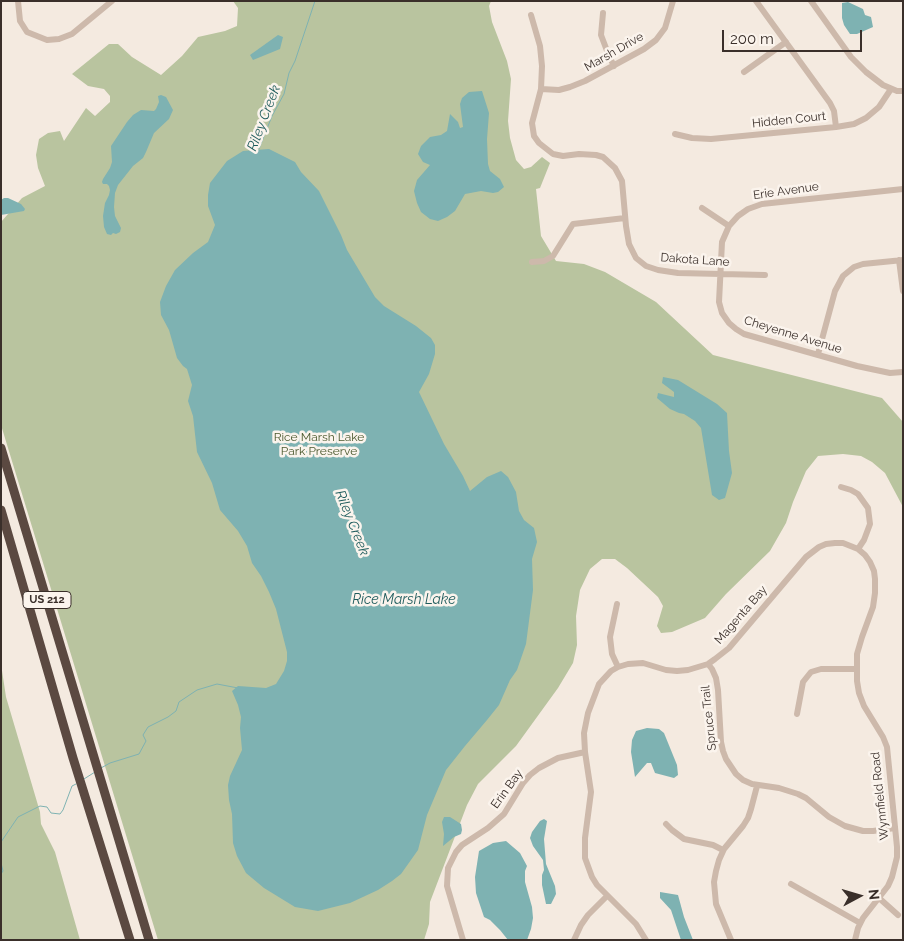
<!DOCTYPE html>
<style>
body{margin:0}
#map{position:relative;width:904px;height:941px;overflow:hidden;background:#f4eae0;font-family:Raleway,sans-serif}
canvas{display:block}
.frame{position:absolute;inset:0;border:2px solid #3a2f2a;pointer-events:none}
.north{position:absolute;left:834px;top:871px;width:50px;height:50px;-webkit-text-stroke:4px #fbf4ed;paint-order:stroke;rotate:84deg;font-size:14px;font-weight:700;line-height:20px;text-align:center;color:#3a2f2a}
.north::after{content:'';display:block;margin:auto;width:18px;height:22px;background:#3a2f2a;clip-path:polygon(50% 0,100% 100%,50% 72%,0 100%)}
.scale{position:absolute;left:722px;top:30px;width:140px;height:22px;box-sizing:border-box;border:2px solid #3a2f2a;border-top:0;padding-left:6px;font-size:15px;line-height:18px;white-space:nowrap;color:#3a2f2a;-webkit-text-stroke:4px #fbf4ed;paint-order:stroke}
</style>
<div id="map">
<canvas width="904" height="941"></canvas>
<div class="frame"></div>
<div class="north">N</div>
<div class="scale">200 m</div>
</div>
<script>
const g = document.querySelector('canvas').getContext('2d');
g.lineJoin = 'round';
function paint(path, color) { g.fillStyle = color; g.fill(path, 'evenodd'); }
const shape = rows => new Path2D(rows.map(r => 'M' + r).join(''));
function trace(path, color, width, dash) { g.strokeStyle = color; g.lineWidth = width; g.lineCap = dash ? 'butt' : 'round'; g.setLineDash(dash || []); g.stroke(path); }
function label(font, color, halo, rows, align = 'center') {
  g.font = font + ' Raleway,sans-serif'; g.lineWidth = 5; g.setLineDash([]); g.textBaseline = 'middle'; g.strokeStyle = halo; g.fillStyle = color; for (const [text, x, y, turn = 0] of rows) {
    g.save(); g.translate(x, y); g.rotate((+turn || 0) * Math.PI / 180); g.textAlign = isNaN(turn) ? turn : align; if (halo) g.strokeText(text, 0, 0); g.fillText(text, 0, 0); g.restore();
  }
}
const green = shape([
 [233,1,491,1,489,6,492,22,507,61,511,79,508,121,510,138,516,160,524,169,531,167,542,157,550,163,540,188,536,189,541,236,556,261,584,264,605,272,656,302,713,355,882,398,903,422,903,507,885,473,872,462,861,456,843,454,818,456,806,471,793,502,786,523,770,551,726,594,705,618,672,632,661,633,657,626,663,606,658,597,627,568,615,559,602,559,590,569,580,590,576,616,577,645,573,663,558,688,516,746,478,784,467,805,430,902,429,924,424,940,158,940,1,425,1,222,22,198,45,186,38,168,36,155,39,139,48,133,60,131,64,141,86,108,95,116,110,102,110,96,104,89,88,86,72,74,109,44,118,44,132,57,161,75,182,56,198,37,225,31,237,26,238,8],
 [1,664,6,697,40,812,41,824,55,852,80,940,1,940]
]);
const water = shape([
 [848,2,863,9,865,15,871,17,873,27,857,34,850,34,844,25,842,18,842,3],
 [278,35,283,37,280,49,253,60,250,55],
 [482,91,489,113,487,139,488,164,490,171,500,179,504,187,498,192,493,193,481,191,465,194,455,211,447,217,438,221,430,219,421,212,417,203,414,191,417,180,430,165,423,162,418,154,421,146,430,137,441,135,447,131,450,114,458,122,460,128,463,127,460,104,462,98,469,92],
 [161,95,166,97,173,110,169,119,154,133,146,152,143,158,133,166,118,185,115,193,114,207,115,216,121,228,120,232,116,234,113,233,111,235,107,234,104,227,103,216,105,203,109,195,110,190,109,186,107,184,103,184,102,182,103,179,110,168,112,162,111,146,127,122,133,115,141,110,154,111,156,109,159,102,158,96],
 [269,149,295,162,301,172,319,191,341,235,347,250,375,297,384,306,416,326,431,338,435,345,435,354,429,374,419,392,444,444,463,476,470,491,487,477,501,471,508,477,516,492,519,511,524,520,534,528,537,542,532,559,533,590,526,644,517,670,510,680,499,705,487,720,465,746,446,770,427,815,418,850,401,874,392,881,378,890,350,903,318,911,295,907,264,888,246,873,237,856,233,843,232,814,229,800,228,785,230,776,242,750,240,728,241,717,238,705,232,691,238,686,266,688,276,684,284,671,287,661,287,652,276,609,269,592,261,576,252,563,247,546,238,531,220,510,212,483,197,452,193,416,188,401,192,385,187,369,183,366,177,358,169,330,161,315,160,302,166,286,175,270,193,253,208,242,215,225,208,206,208,195,210,183,227,161,243,151],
 [4,198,8,198,21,204,25,209,24,211,1,215,1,200],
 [663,377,678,380,717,404,727,413,729,451,732,473,725,498,719,500,712,495,701,428,695,421,684,414,679,413,670,409,657,398,658,393,674,397,674,392,662,383],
 [647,728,659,729,664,733,677,765,678,775,674,778,655,773,651,763,647,763,635,777,631,752,632,740,636,731],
 [444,817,450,817,461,824,462,830,461,834,454,837,443,846,444,834,442,822],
 [544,819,547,821,544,839,546,864,555,886,556,894,551,904,546,904,542,885,542,875,544,870,543,860,533,846,530,838,532,832,540,821],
 [506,841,520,853,527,866,525,871,525,882,532,907,533,918,531,929,527,940,508,940,500,930,490,920,484,917,476,893,475,877,479,851,493,843],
 [660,892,678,895,684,917,693,940,681,940,671,910,660,898]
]);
const stream = shape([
 [259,149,272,116,284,94,289,73,295,61,315,1],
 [101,768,110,763,139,754,146,741,143,735,148,727,168,717,176,711,179,702,197,690,217,684,238,688],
 [84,779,95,772],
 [1,842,18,817,40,806,47,807,51,813,60,814,63,810,72,786,76,784],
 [1,863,3,871,1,874]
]);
const minor = shape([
 [18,1,20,21,27,32,47,40,59,39,72,34,112,1],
 [756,1,830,103,834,111,836,127],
 [811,1,851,57,866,72,883,85,897,91,903,91],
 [603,13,601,35,609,56,614,66],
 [531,15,540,46,542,66,541,89,532,123,534,136,539,143,553,154,563,156,579,154,596,155,603,157,615,168,622,181,626,226,629,244,636,258,646,266,658,270,678,273,765,275],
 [744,72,786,42],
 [541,89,559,90,570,87,585,81,644,49,656,40,665,28,673,1],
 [675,134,692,138,711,139,836,127,854,124,866,118,879,107,891,89],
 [903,189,762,204,748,209,738,216,729,226,722,242,719,302,722,313,729,323,736,329,744,334,857,366,890,373,903,372],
 [702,208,729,226],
 [899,260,903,291],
 [532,262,544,261,553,256,573,224,625,218],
 [818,354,835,291,843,276,854,267,863,264,903,260],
 [841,487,851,490,858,494,868,508,870,524,864,540,858,549],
 [617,604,610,637,612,654,618,667],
 [708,664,712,669,716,678,718,690,721,742,723,751,726,759,736,774,743,780,752,784,779,788,798,794,806,798,829,817,845,826,863,831,873,831,895,828],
 [797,714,803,682,811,672,821,669,856,669],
 [666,824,672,830,684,839,713,845,723,850],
 [791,884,860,923],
 [879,898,898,915],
 [463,940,447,886,448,868,456,852,462,845,488,828,504,814,523,783,530,775,539,768,558,758,585,752],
 [574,940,581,925,588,915,607,896],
 [646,940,636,924,597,885,592,877,585,858,585,838,591,792,585,752,584,733,588,713,599,684,611,671,618,667,628,664,643,663,666,670,677,671,688,670,708,664,715,659,729,648,806,557,819,547,826,544,835,543,843,543,858,549,865,555,870,562,874,571,875,579,875,593,873,607,862,637,857,654,857,681,859,693,864,706,883,737,887,747,897,847,897,857,892,877,888,886,863,918,858,928,855,940],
 [731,940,716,904,714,882,716,871,719,860,724,849,743,826,748,818,751,809,757,786]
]);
const highway = shape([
 [1,448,149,940],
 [1,510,73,758,130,940]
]);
const shields = [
 [47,600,48]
];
const shieldNames = [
 ["US 212",47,600]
];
const streetNames = [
 ["Marsh Drive",614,52,-30],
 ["Hidden Court",789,120,-6],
 ["Erie Avenue",786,191,-8],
 ["Dakota Lane",695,260,4],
 ["Cheyenne Avenue",793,335,17],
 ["Magenta Bay",741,615,-49],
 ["Spruce Trail",709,718,-96],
 ["Erin Bay",507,789,-54],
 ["Wynnfield Road",880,796,-96]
];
const parkNames = [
 ["Rice Marsh Lake",319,437],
 ["Park Preserve",319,451]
];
const waterNames = [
 ["Riley Creek",264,118,-69],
 ["Riley Creek",352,523,68],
 ["Rice Marsh Lake",404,600]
];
paint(green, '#b9c49f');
paint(water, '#7eb2b2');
trace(stream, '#7eb2b2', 1);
trace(minor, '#cdb9ab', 6);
trace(highway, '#5b4941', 9);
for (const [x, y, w] of shields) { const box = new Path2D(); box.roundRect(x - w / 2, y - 8.5, w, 17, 4); g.fillStyle = '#fbf4ed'; g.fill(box); trace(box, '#3a2f2a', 1); }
label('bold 11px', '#3a2f2a', null, shieldNames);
label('12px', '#3a2f2a', '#fbf4ed', streetNames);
label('12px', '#4b592e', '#fbf4ed', parkNames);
label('italic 14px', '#1f5c5d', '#fbf4ed', waterNames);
</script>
